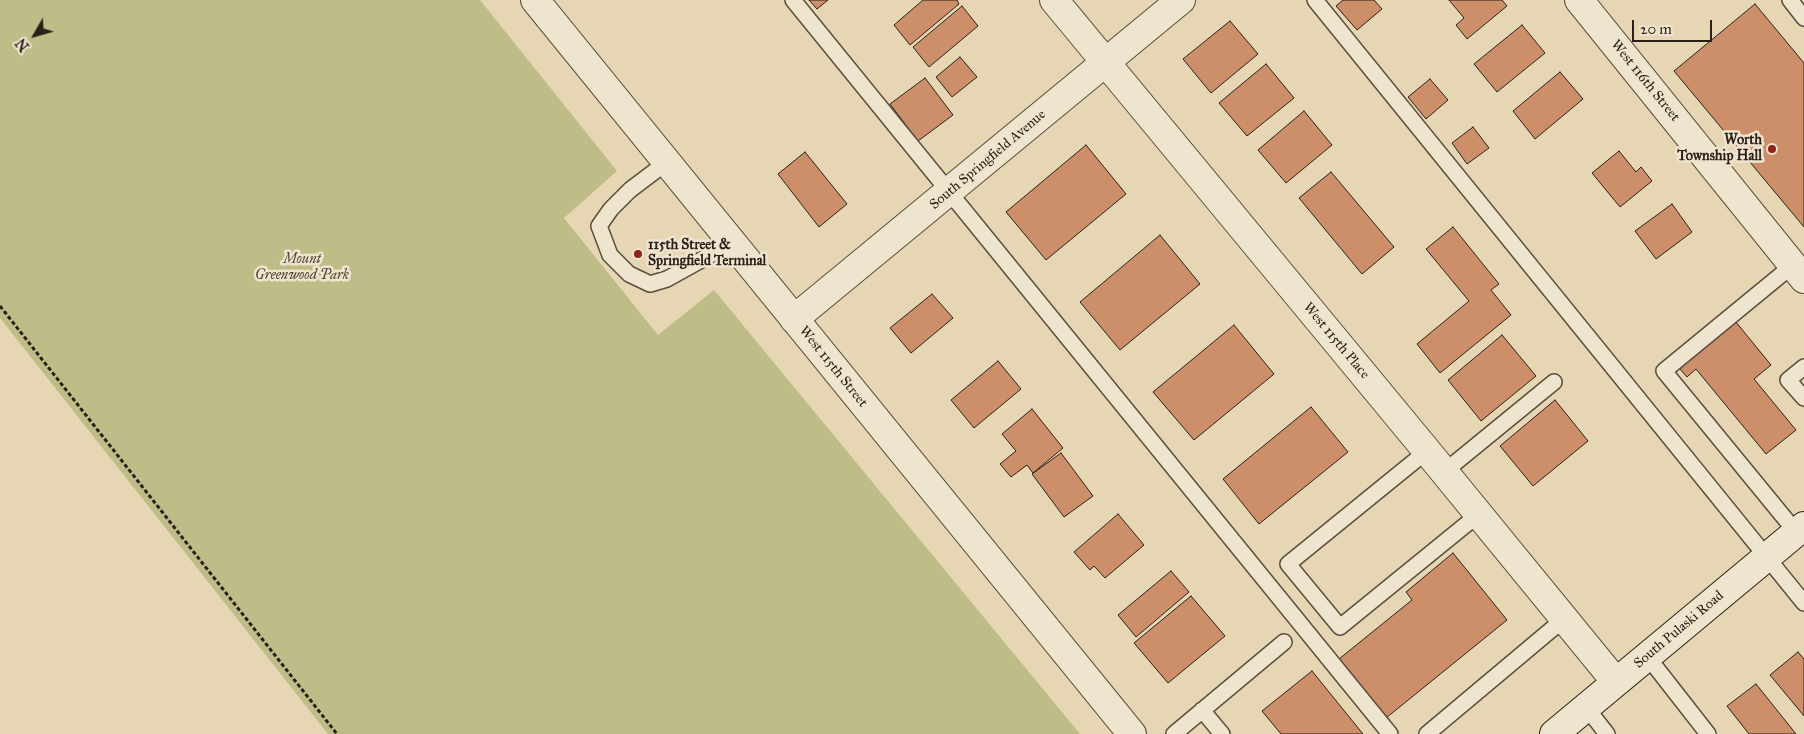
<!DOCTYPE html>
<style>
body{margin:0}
#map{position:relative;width:1804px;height:734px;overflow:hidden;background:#e7d6b3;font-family:"IM FELL Great Primer",serif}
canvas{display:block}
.north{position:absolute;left:10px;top:10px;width:50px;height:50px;-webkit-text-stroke:4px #efe4ce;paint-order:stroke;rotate:232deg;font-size:14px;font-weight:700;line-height:20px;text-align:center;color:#2b2018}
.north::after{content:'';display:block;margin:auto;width:18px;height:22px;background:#2b2018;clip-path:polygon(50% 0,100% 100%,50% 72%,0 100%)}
.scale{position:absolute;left:1632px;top:20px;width:80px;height:22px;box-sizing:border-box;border:2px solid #2b2018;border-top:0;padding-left:6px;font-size:15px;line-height:18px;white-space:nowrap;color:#2b2018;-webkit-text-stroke:4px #efe4ce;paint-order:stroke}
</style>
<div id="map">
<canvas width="1804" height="734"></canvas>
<div class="north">N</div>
<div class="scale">20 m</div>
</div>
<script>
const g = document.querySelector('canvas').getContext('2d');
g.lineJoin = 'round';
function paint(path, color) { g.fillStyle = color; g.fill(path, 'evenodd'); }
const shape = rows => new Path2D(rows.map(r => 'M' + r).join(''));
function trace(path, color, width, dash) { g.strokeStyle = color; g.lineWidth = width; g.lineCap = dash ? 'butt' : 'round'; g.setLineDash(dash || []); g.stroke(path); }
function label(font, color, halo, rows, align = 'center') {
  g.font = font + ' "IM FELL Great Primer",serif'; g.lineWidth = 5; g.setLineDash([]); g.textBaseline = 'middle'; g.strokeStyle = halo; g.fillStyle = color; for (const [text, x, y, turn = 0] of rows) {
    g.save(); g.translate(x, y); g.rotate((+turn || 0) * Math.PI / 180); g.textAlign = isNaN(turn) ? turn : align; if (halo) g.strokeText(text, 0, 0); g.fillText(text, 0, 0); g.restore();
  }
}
const green = shape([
 [0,0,480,0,617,171,564,218,658,335,714,290,1080,734,328,734,0,318]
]);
const building = shape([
 [809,0,828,0,817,9,809,0],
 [923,0,957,0,959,4,910,45,894,25,923,0],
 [1343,0,1374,0,1382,9,1357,30,1336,6,1343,0],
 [1449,0,1502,0,1507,6,1467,39,1456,25,1464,18,1449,0],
 [1755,4,1804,63,1804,227,1674,71,1755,4],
 [962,6,978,26,929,67,913,47,962,6],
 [1230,21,1258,54,1211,93,1183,59,1230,21],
 [1522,25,1545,53,1497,92,1474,64,1522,25],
 [960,57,977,77,952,97,936,77,960,57],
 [1266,64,1294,98,1247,136,1219,103,1266,64],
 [1560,72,1583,99,1535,139,1513,111,1560,72],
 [925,78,953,115,918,141,890,104,925,78],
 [1430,79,1448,100,1426,119,1408,97,1430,79],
 [1304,111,1332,145,1286,183,1258,150,1304,111],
 [1473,127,1489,148,1467,164,1452,143,1473,127],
 [1086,145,1126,194,1046,260,1006,212,1086,145],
 [1619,151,1636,172,1641,167,1652,181,1620,207,1592,173,1619,151],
 [805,152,847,204,819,227,778,174,805,152],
 [1331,172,1394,247,1362,274,1299,198,1331,172],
 [1672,204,1692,232,1656,259,1635,231,1672,204],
 [1453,227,1499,284,1491,290,1511,315,1440,373,1417,344,1469,301,1426,249,1453,227],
 [1160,235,1200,284,1120,350,1080,302,1160,235],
 [932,294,953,318,911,353,890,328,932,294],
 [1731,316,1771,365,1754,379,1796,430,1766,454,1696,369,1687,377,1674,362,1731,316],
 [1234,325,1274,374,1194,440,1153,392,1234,325],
 [1502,335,1536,376,1481,421,1448,380,1502,335],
 [998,361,1021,389,974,428,951,400,998,361],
 [1555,400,1588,441,1533,486,1500,446,1555,400],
 [1311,407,1348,452,1259,524,1223,479,1311,407],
 [1032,409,1063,448,1033,473,1027,465,1011,477,1000,464,1016,451,1002,434,1032,409],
 [1061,453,1093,496,1064,517,1032,474,1061,453],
 [1118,514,1144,545,1105,578,1094,566,1090,570,1074,552,1118,514],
 [1453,553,1507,620,1386,718,1339,659,1412,600,1406,592,1453,553],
 [1171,571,1189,592,1136,637,1118,615,1171,571],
 [1191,596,1225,636,1168,683,1134,643,1191,596],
 [1798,652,1804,659,1804,716,1770,675,1798,652],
 [1312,671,1363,734,1281,734,1262,711,1312,671],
 [1756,684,1796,734,1749,734,1727,706,1756,684]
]);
const path = shape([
 [0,306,337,734]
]);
const service = shape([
 [793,0,1390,734],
 [1315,0,1804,603],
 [1790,0,1804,18],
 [667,162,630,190,611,209,599,226,610,255,629,274,650,284,667,279,732,243],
 [1793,265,1664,371,1796,532],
 [1804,367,1788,380,1804,398],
 [1427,451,1288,564,1340,627,1479,514],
 [1444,472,1554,382],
 [1647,656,1708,734],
 [1586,707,1607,734],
 [1202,710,1222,734],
 [1174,734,1284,642],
 [1427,734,1564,619]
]);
const minor = shape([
 [1054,0,1427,451,1616,682],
 [1579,0,1804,279],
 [794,319,1181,0]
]);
const tertiary = shape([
 [535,0,1132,734]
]);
const secondary = shape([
 [1554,734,1804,526]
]);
const markers = [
 [1772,149,5,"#8f2418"],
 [638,254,5,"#8f2418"]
];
const streetNames = [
 ["West 116th Street",1645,81,51],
 ["South Springfield Avenue",988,160,-40],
 ["West 115th Place",1336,341,50],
 ["West 115th Street",833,367,51],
 ["South Pulaski Road",1679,630,-40]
];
const poiNames = [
 ["Worth",1762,141],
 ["Township Hall",1762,157],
 ["115th Street &",648,246,"left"],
 ["Springfield Terminal",648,262,"left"]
];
const parkNames = [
 ["Mount",302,260],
 ["Greenwood Park",302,276]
];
paint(green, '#bebc87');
paint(building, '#cd8f6a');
trace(building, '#2b2018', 1);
trace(service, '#5a4e3f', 18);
trace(minor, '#5a4e3f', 30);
trace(tertiary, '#5a4e3f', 30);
trace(secondary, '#2b2018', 30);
trace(path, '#2b2018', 3, [4, 2.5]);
trace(service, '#efe4ce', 15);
trace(minor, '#efe4ce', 28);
trace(tertiary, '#efe4ce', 28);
trace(secondary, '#efe4ce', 28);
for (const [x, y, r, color] of markers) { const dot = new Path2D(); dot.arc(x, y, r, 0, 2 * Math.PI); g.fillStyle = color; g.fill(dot); trace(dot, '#efe4ce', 2); }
label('14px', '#2b2018', '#efe4ce', streetNames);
label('bold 14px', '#2b2018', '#efe4ce', poiNames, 'right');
label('italic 14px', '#504734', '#efe4ce', parkNames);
</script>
